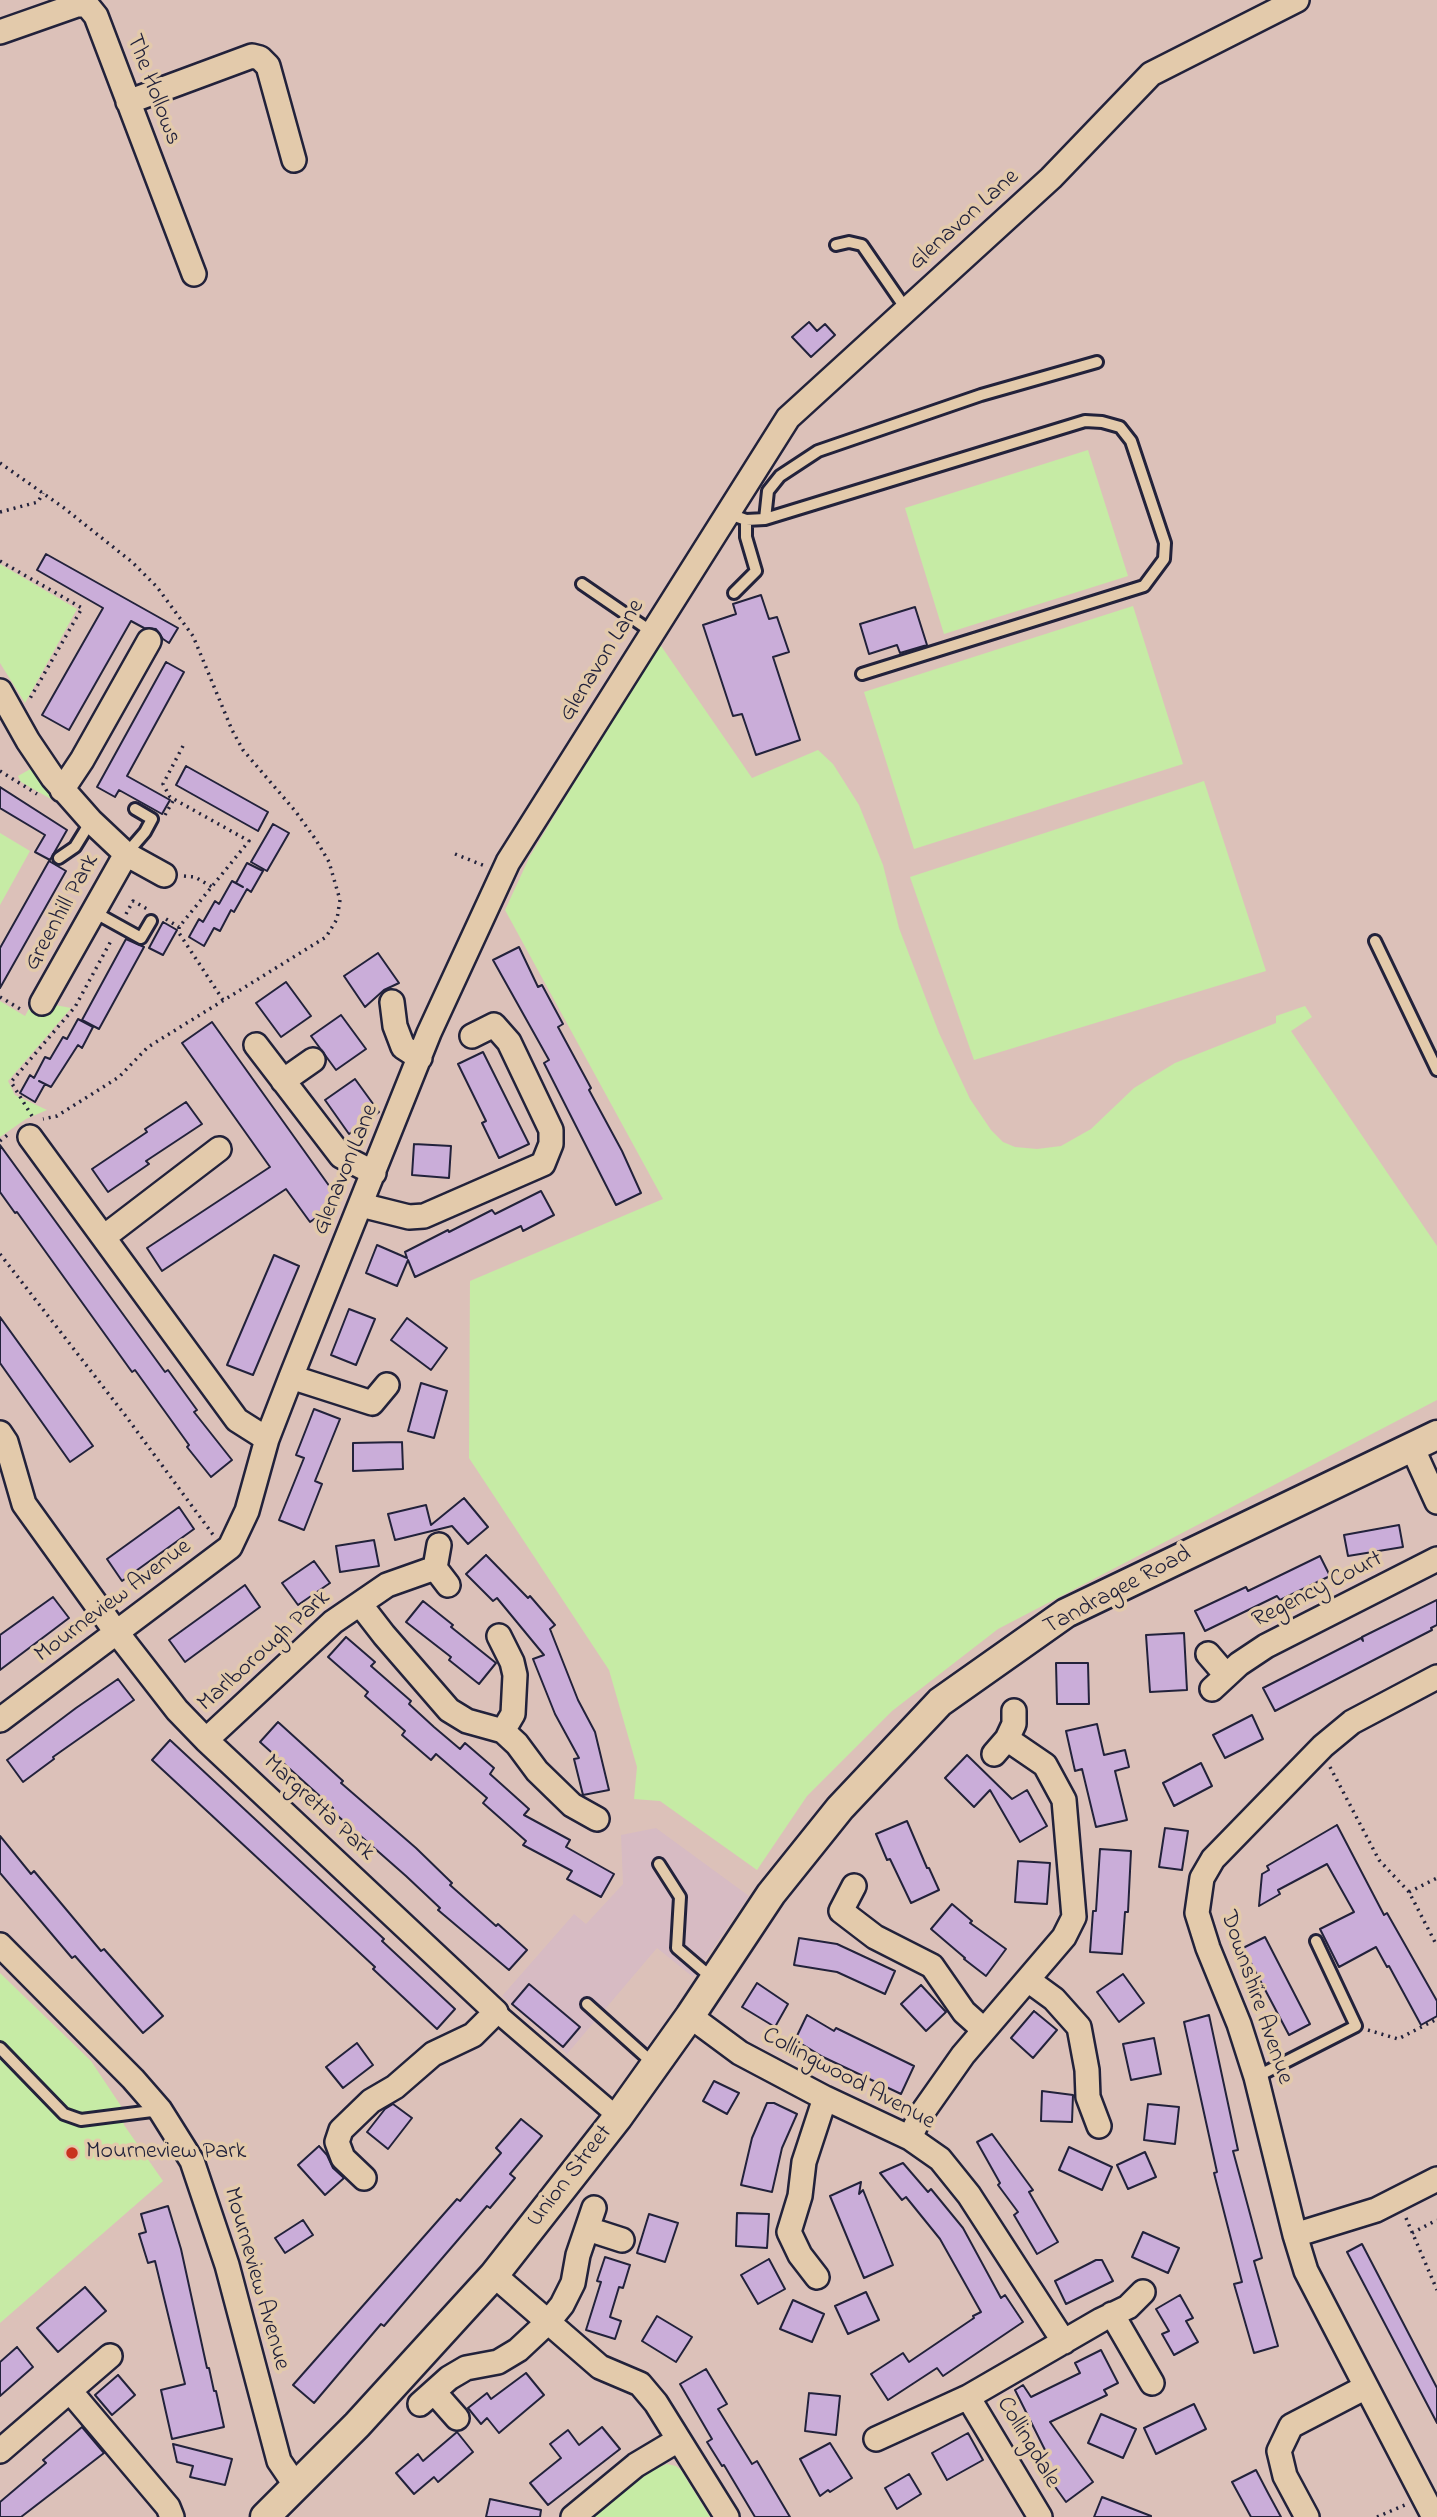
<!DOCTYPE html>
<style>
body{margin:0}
canvas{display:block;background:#dcc1b9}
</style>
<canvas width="1437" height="2517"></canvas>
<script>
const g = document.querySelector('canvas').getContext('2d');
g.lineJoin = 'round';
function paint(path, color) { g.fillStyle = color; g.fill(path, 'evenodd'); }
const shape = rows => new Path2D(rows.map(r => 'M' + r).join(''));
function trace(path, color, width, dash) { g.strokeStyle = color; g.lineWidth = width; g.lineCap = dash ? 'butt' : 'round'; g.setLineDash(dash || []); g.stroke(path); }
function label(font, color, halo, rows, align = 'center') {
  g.font = font + ' "Indie Flower",sans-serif'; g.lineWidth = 7; g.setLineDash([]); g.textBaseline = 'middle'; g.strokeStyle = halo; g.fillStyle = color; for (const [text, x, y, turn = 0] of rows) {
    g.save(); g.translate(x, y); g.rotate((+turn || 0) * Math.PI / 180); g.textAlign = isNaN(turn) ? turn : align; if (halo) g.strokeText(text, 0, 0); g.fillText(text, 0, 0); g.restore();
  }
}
const built = shape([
 [656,1828,749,1896,693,1977,657,1948,567,2054,502,1996,574,1914,586,1924,623,1884,621,1835]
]);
const green = shape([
 [1088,450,1128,576,944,634,905,508],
 [0,564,77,609,25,703,0,663],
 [1133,606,1183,764,914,849,864,692],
 [659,643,752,778,818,750,833,764,859,805,883,865,899,928,939,1033,970,1099,991,1130,1003,1142,1015,1147,1037,1149,1061,1146,1091,1129,1134,1088,1175,1063,1276,1023,1276,1016,1305,1006,1312,1017,1291,1031,1437,1246,1437,1400,998,1629,892,1711,807,1796,757,1870,660,1801,634,1799,637,1767,609,1670,469,1458,470,1281,663,1199,505,910,530,856],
 [34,767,65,807,21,782,18,776],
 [1204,781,1266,971,974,1060,910,877],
 [0,833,30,851,0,905],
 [0,1001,25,1016,31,1005,46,1014,55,1005,71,1008,8,1081,15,1095,47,1110,26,1119,0,1137],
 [0,1973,91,2061,121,2106,124,2125,163,2181,0,2323],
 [659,2462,662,2466,667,2464,676,2466,681,2470,710,2517,584,2517]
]);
const building = shape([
 [809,322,817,331,825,324,835,335,811,357,792,337,809,322],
 [46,554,178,628,169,643,163,639,156,629,144,628,131,621,69,730,42,715,103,608,37,570,46,554],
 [761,595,769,619,777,617,789,652,773,657,800,740,756,755,742,714,733,716,703,625,736,614,733,604,761,595],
 [915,607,927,645,900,653,897,645,869,654,860,624,915,607],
 [166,662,184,672,127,776,170,800,162,814,119,790,115,797,97,787,166,662],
 [186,766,268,812,258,831,176,785,186,766],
 [0,787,67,830,50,860,35,852,45,835,0,808,0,787],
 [273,824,289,833,267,871,251,862,273,824],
 [49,861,66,871,0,988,0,948,49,861],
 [247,863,263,871,251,892,247,889,234,912,231,910,220,931,214,928,204,946,189,937,199,919,203,922,215,901,219,904,232,881,243,887,236,883,247,863],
 [163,922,177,930,163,955,149,948,163,922],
 [126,939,144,947,99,1029,82,1020,126,939],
 [519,947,538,987,542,985,563,1024,558,1027,591,1088,589,1090,622,1151,641,1193,616,1205,544,1063,549,1060,493,960,519,947],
 [378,953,399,983,384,990,365,1007,344,976,378,953],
 [286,982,311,1016,281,1037,256,1003,286,982],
 [341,1015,366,1049,336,1070,311,1036,341,1015],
 [78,1019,93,1027,82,1048,78,1045,51,1087,39,1081,45,1084,35,1102,20,1093,30,1075,34,1078,45,1057,50,1059,63,1037,67,1039,78,1019],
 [212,1022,340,1201,310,1222,286,1189,162,1271,147,1248,270,1167,182,1043,212,1022],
 [483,1052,529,1144,499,1158,482,1123,486,1121,458,1064,483,1052],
 [355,1079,379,1112,349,1134,325,1100,355,1079],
 [186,1102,202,1124,146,1161,149,1164,108,1192,92,1169,147,1132,145,1129,186,1102],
 [414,1144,451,1146,449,1178,412,1175,414,1144],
 [0,1145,165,1372,168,1370,197,1410,194,1412,232,1460,211,1477,187,1447,189,1445,135,1370,132,1372,17,1212,15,1213,0,1192,0,1145],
 [541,1191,554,1215,523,1231,521,1226,415,1277,408,1260,397,1286,366,1273,377,1245,407,1258,405,1252,448,1230,449,1232,492,1210,495,1214,541,1191],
 [274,1255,299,1266,253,1375,227,1365,274,1255],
 [349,1309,375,1319,356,1365,331,1355,349,1309],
 [0,1317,93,1446,70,1462,0,1363,0,1317],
 [407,1318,447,1348,431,1370,391,1340,407,1318],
 [421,1383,447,1391,434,1438,408,1431,421,1383],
 [314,1409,340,1419,315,1481,322,1484,304,1530,279,1520,304,1458,296,1455,314,1409],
 [402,1442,403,1469,353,1471,353,1443,402,1442],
 [464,1498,488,1527,468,1544,452,1526,395,1540,388,1514,426,1505,431,1525,464,1498],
 [179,1507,194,1529,122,1581,107,1559,179,1507],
 [1399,1525,1403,1547,1348,1556,1344,1535,1399,1525],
 [374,1540,379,1566,340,1572,336,1546,374,1540],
 [486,1555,528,1598,530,1596,555,1625,550,1629,578,1700,595,1732,609,1790,583,1795,574,1759,579,1758,555,1714,533,1659,544,1655,497,1598,493,1601,466,1574,486,1555],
 [1320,1556,1330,1576,1280,1600,1277,1596,1205,1631,1195,1611,1246,1587,1248,1591,1320,1556],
 [314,1561,330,1583,298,1605,282,1583,314,1561],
 [245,1585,260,1607,185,1662,169,1640,245,1585],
 [53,1597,69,1618,0,1670,0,1635,53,1597],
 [1437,1600,1437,1625,1431,1628,1432,1630,1275,1711,1263,1688,1361,1638,1363,1641,1362,1637,1437,1600],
 [423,1601,453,1625,451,1627,496,1663,479,1684,449,1660,451,1657,406,1622,423,1601],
 [1184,1633,1187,1690,1150,1692,1146,1635,1184,1633],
 [346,1637,375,1662,371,1666,411,1701,409,1704,434,1727,460,1749,465,1743,494,1768,490,1774,529,1809,524,1815,570,1840,566,1847,614,1874,601,1897,567,1879,572,1871,523,1845,526,1841,483,1803,487,1798,436,1754,431,1760,402,1735,405,1731,365,1696,368,1692,328,1657,346,1637],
 [1056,1663,1088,1663,1089,1704,1057,1704,1056,1663],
 [118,1679,134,1700,53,1757,54,1759,23,1782,7,1760,76,1708,118,1679],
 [1252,1715,1263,1739,1225,1758,1213,1735,1252,1715],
 [278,1722,343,1781,341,1783,416,1848,452,1883,450,1885,496,1926,498,1924,527,1950,509,1970,438,1910,440,1908,406,1876,331,1810,333,1808,260,1742,278,1722],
 [1097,1724,1104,1755,1125,1750,1129,1767,1115,1771,1127,1820,1096,1827,1082,1769,1075,1771,1066,1731,1097,1724],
 [170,1740,384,1939,382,1941,455,2009,437,2029,373,1969,375,1967,152,1760,170,1740],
 [967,1755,1012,1799,1027,1790,1047,1826,1020,1842,990,1790,974,1807,945,1778,967,1755],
 [1201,1763,1212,1786,1174,1806,1163,1783,1201,1763],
 [907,1821,927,1868,929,1868,939,1890,911,1903,890,1859,887,1860,876,1834,907,1821],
 [1337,1825,1384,1915,1387,1913,1437,2001,1437,2016,1421,2025,1389,1966,1387,1967,1376,1947,1339,1967,1320,1929,1354,1912,1327,1864,1278,1890,1280,1894,1259,1906,1262,1874,1269,1870,1267,1866,1337,1825],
 [1165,1828,1188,1831,1182,1870,1159,1867,1165,1828],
 [0,1836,31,1874,34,1871,101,1951,104,1949,163,2016,143,2033,75,1956,72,1958,0,1873,0,1836],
 [1100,1849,1131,1851,1128,1912,1125,1912,1122,1954,1090,1952,1093,1911,1096,1911,1100,1849],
 [1018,1861,1050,1863,1047,1904,1015,1902,1018,1861],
 [952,1904,972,1921,970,1923,1006,1949,986,1976,964,1959,965,1958,931,1929,952,1904],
 [1265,1937,1310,2024,1289,2035,1243,1948,1265,1937],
 [799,1938,837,1944,895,1971,885,1994,837,1972,794,1965,799,1938],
 [1123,1974,1144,2003,1119,2022,1097,1992,1123,1974],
 [757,1983,788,2004,775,2027,742,2007,757,1983],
 [529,1984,580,2027,563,2047,512,2004,529,1984],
 [921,1985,946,2012,926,2031,901,2004,921,1985],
 [1034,2011,1057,2030,1033,2058,1011,2038,1034,2011],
 [807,2015,834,2031,836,2028,914,2066,901,2094,823,2057,795,2040,807,2015],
 [1209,2015,1238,2150,1233,2151,1262,2258,1254,2261,1278,2346,1254,2353,1234,2284,1242,2282,1214,2173,1217,2172,1184,2022,1209,2015],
 [1154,2038,1161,2074,1131,2080,1123,2044,1154,2038],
 [357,2043,373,2065,343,2088,326,2067,357,2043],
 [714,2081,739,2093,727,2114,703,2101,714,2081],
 [1042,2091,1073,2095,1072,2122,1041,2121,1042,2091],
 [767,2103,774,2103,797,2114,782,2148,772,2192,741,2185,752,2138,767,2103],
 [393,2104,412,2118,388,2149,367,2132,385,2109,393,2104],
 [1148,2104,1179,2107,1175,2144,1144,2140,1148,2104],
 [521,2119,542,2136,510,2174,515,2178,490,2208,487,2206,384,2326,381,2324,314,2403,293,2385,457,2199,460,2201,501,2153,496,2148,521,2119],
 [992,2134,1033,2190,1029,2192,1058,2242,1037,2254,1014,2215,1018,2212,998,2185,1000,2183,977,2142,992,2134],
 [319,2146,327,2155,333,2168,344,2178,325,2195,298,2165,319,2146],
 [1069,2147,1112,2167,1102,2190,1059,2170,1069,2147],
 [1145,2152,1156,2177,1128,2189,1117,2165,1145,2152],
 [903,2163,928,2192,931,2189,963,2228,1001,2298,1005,2295,1023,2322,943,2376,937,2368,888,2400,871,2374,903,2353,909,2362,974,2318,973,2316,981,2312,940,2239,906,2197,902,2200,880,2173,903,2163],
 [861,2182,859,2194,863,2190,893,2265,864,2278,830,2196,861,2182],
 [168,2206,181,2249,207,2368,209,2368,214,2391,216,2391,224,2427,172,2439,161,2390,185,2384,155,2261,148,2263,139,2234,146,2232,141,2214,168,2206],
 [737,2213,769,2214,767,2248,736,2246,737,2213],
 [649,2214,678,2223,665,2262,637,2253,649,2214],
 [303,2220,313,2235,285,2253,275,2238,303,2220],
 [1143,2232,1179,2248,1168,2273,1132,2257,1143,2232],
 [1362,2244,1437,2388,1437,2423,1347,2252,1362,2244],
 [605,2257,630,2265,623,2288,619,2287,610,2317,621,2321,615,2339,586,2330,601,2282,597,2281,605,2257],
 [769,2259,785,2289,758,2304,741,2275,769,2259],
 [1096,2260,1102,2260,1113,2281,1066,2304,1055,2281,1096,2260],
 [85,2287,106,2311,58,2352,37,2328,85,2287],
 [866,2292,879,2320,848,2334,835,2306,866,2292],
 [1180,2295,1193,2318,1186,2321,1198,2342,1174,2355,1162,2334,1169,2331,1156,2309,1180,2295],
 [793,2300,824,2314,812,2342,780,2329,793,2300],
 [657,2316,692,2337,676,2362,642,2341,657,2316],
 [17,2347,33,2367,0,2396,0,2362,17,2347],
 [1101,2350,1118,2383,1104,2390,1107,2395,1050,2422,1093,2482,1066,2502,1036,2460,1046,2452,1015,2390,1023,2385,1031,2397,1080,2373,1075,2363,1101,2350],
 [706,2369,727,2404,718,2409,752,2464,757,2461,790,2517,755,2517,724,2465,722,2466,707,2442,712,2439,680,2384,706,2369],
 [526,2373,544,2395,499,2433,487,2418,481,2424,468,2408,487,2393,491,2399,526,2373],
 [118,2375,135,2395,112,2415,95,2395,118,2375],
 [809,2393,840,2396,836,2435,805,2431,809,2393],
 [1194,2404,1206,2429,1156,2454,1144,2428,1194,2404],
 [1101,2414,1136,2429,1123,2458,1088,2443,1101,2414],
 [82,2427,104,2453,21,2517,0,2517,0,2502,46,2463,43,2460,82,2427],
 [602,2427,620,2449,548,2505,530,2483,561,2458,550,2444,568,2430,579,2445,602,2427],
 [457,2432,473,2452,438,2482,434,2477,414,2494,396,2473,418,2454,423,2461,457,2432],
 [968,2433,983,2460,947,2480,932,2453,968,2433],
 [830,2443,852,2478,830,2492,828,2490,820,2496,800,2459,830,2443],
 [173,2444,232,2459,225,2485,190,2477,193,2466,177,2462,173,2444],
 [1256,2470,1268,2493,1281,2517,1251,2517,1232,2482,1256,2470],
 [909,2474,921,2494,897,2509,885,2488,909,2474],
 [1102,2497,1151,2516,1151,2517,1094,2517,1102,2497],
 [490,2499,541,2510,540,2517,486,2517,490,2499]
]);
const path = shape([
 [0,463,64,508,132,562,157,587,193,636,232,730,243,750,296,812,316,840,329,862,340,900,337,919,326,937,148,1047,119,1077,57,1116,43,1119],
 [0,512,38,502,43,493],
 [0,561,82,608,28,702],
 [183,746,163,784,170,797,249,841,179,927,179,933,223,1000],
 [0,771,37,794],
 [165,815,174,799],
 [455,854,485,866],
 [184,876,195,877,212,887],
 [126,914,133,901,147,909],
 [166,919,179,927],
 [0,997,22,1010],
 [32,1116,11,1082,75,1007,112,939],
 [0,1141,10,1133],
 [0,1254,125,1415,214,1536],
 [1330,1767,1379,1860,1409,1892,1437,1946],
 [1409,1892,1437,1878],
 [1368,2030,1398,2039,1437,2019],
 [1406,2218,1437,2290],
 [1412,2233,1437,2220],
 [1377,2517,1405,2505]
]);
const service = shape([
 [836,245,849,242,862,245,906,309],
 [727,513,746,520,765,519,1085,421,1102,422,1120,427,1131,441,1165,543,1164,559,1144,586,862,674],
 [765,519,768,491,780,476,818,451,981,395,1097,362],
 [582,584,652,632],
 [734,593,756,571,746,537,746,520],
 [126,854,145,832,152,819,135,809],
 [59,858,75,847,91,821],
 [94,912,141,938,151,921],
 [1375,941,1437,1070],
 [659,1864,680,1897,677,1948,712,1978],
 [587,2004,655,2065],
 [0,2048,64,2114,81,2120,160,2110],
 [1256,2077,1356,2026,1316,1941]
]);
const pedestrian = shape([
 [496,2012,618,2117]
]);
const minor = shape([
 [0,32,77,5,87,5,96,16,194,274],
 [128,102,252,56,260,58,268,66,294,160],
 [0,691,28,741,53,778,91,821,126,854,42,1003],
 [62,790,82,760,149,641],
 [126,854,164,875],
 [392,1002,395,1026,403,1047,420,1058],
 [256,1045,341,1156,374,1173],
 [283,1081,313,1060],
 [30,1137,237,1420,267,1439],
 [361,1205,409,1217,424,1216,543,1164,551,1144,551,1130,509,1042,494,1025,472,1036],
 [104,1237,219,1149],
 [291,1377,372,1403,387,1385],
 [0,1433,6,1442,24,1504,111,1625,177,1710,206,1740,496,2012,473,2035,433,2054,395,2087,371,2101,341,2130,337,2142,343,2158,364,2178],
 [1412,1447,1437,1502],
 [439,1545,435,1568,448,1585],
 [360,1604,384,1635,449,1710,467,1721,503,1731,517,1744,537,1771,572,1805,597,1819],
 [499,1636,512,1662,515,1675,513,1714,503,1731],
 [1208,1654,1226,1675],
 [1212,1689,1239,1664,1266,1646,1437,1559],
 [0,1720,230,1547,247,1511,267,1439,291,1377,429,1033,508,862,788,418,1051,178,1151,74,1297,0],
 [206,1740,333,1622,387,1585,435,1568],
 [994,1754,1007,1739,1014,1724,1014,1711],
 [854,1886,841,1911,875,1937,932,1966,964,2012,984,2030],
 [0,1945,133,2079,160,2110,192,2161,227,2265,279,2461,296,2486],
 [1028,1980,1054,1999,1079,2027,1087,2070,1088,2097,1099,2126],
 [690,2016,740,2053,825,2098,910,2138,940,2159,969,2195,1064,2342],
 [910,2138,920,2116,963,2055,1064,1937,1074,1917,1064,1800,1045,1765,1007,1739],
 [588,2229,622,2240],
 [1295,2235,1376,2210,1437,2179],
 [494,2275,600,2367,640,2384,656,2403,727,2517],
 [817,2277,800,2255,789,2232,800,2196,804,2162,825,2098],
 [1112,2314,1152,2383],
 [70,2391,168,2507,172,2517],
 [434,2392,457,2418],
 [968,2397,1040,2517],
 [420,2404,449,2378,466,2368,498,2362,518,2350,549,2321,562,2305,573,2283,578,2255,594,2208],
 [876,2439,968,2397,1101,2320,1128,2307,1143,2292],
 [0,2451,110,2356],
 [573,2517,636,2465,678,2440],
 [1307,2517,1285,2476,1279,2451,1291,2426,1366,2387],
 [1434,2517,1306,2271,1295,2235,1256,2077,1239,2024,1208,1948,1197,1913,1202,1878,1213,1859,1323,1746,1352,1722,1437,1677]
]);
const tertiary = shape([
 [265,2517,357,2425,494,2275,618,2117,690,2016,771,1894,840,1808,940,1702,1066,1613,1437,1435]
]);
const markers = [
 [72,2153,7,"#c8321e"]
];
const streetNames = [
 ["The Hollows",152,90,69],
 ["Glenavon Lane",965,221,-42],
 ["Glenavon Lane",603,661,-58],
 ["Greenhill Park",63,913,-61],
 ["Glenavon Lane",347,1170,-68],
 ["Regency Court",1318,1591,-27],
 ["Tandragee Road",1118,1592,-28],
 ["Mourneview Avenue",114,1602,-37],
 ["Marlborough Park",265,1652,-42],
 ["Margretta Park",318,1809,43],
 ["Downshire Avenue",1255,1998,71],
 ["Collingwood Avenue",848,2080,28],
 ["Union Street",571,2177,-52],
 ["Mourneview Avenue",255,2279,74],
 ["Collingdale",1027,2443,59]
];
const poiNames = [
 ["Mourneview Park",86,2153]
];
paint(built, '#d7bbc3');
paint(green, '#c6eba5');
paint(building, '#caadd9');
trace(building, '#22223b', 2);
trace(service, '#22223b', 16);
trace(pedestrian, '#22223b', 23);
trace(minor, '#22223b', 28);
trace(tertiary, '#22223b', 33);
trace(path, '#22223b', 3.5, [2, 5]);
trace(service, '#e3caab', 10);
trace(pedestrian, '#e3caab', 18);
trace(minor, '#e3caab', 23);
trace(tertiary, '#e3caab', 28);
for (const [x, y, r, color] of markers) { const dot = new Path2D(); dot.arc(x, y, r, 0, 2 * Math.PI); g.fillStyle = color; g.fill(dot); trace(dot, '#e3caab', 2.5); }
label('24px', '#22223b', '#e3caab', streetNames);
label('24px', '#22223b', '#e3caab', poiNames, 'left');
</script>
